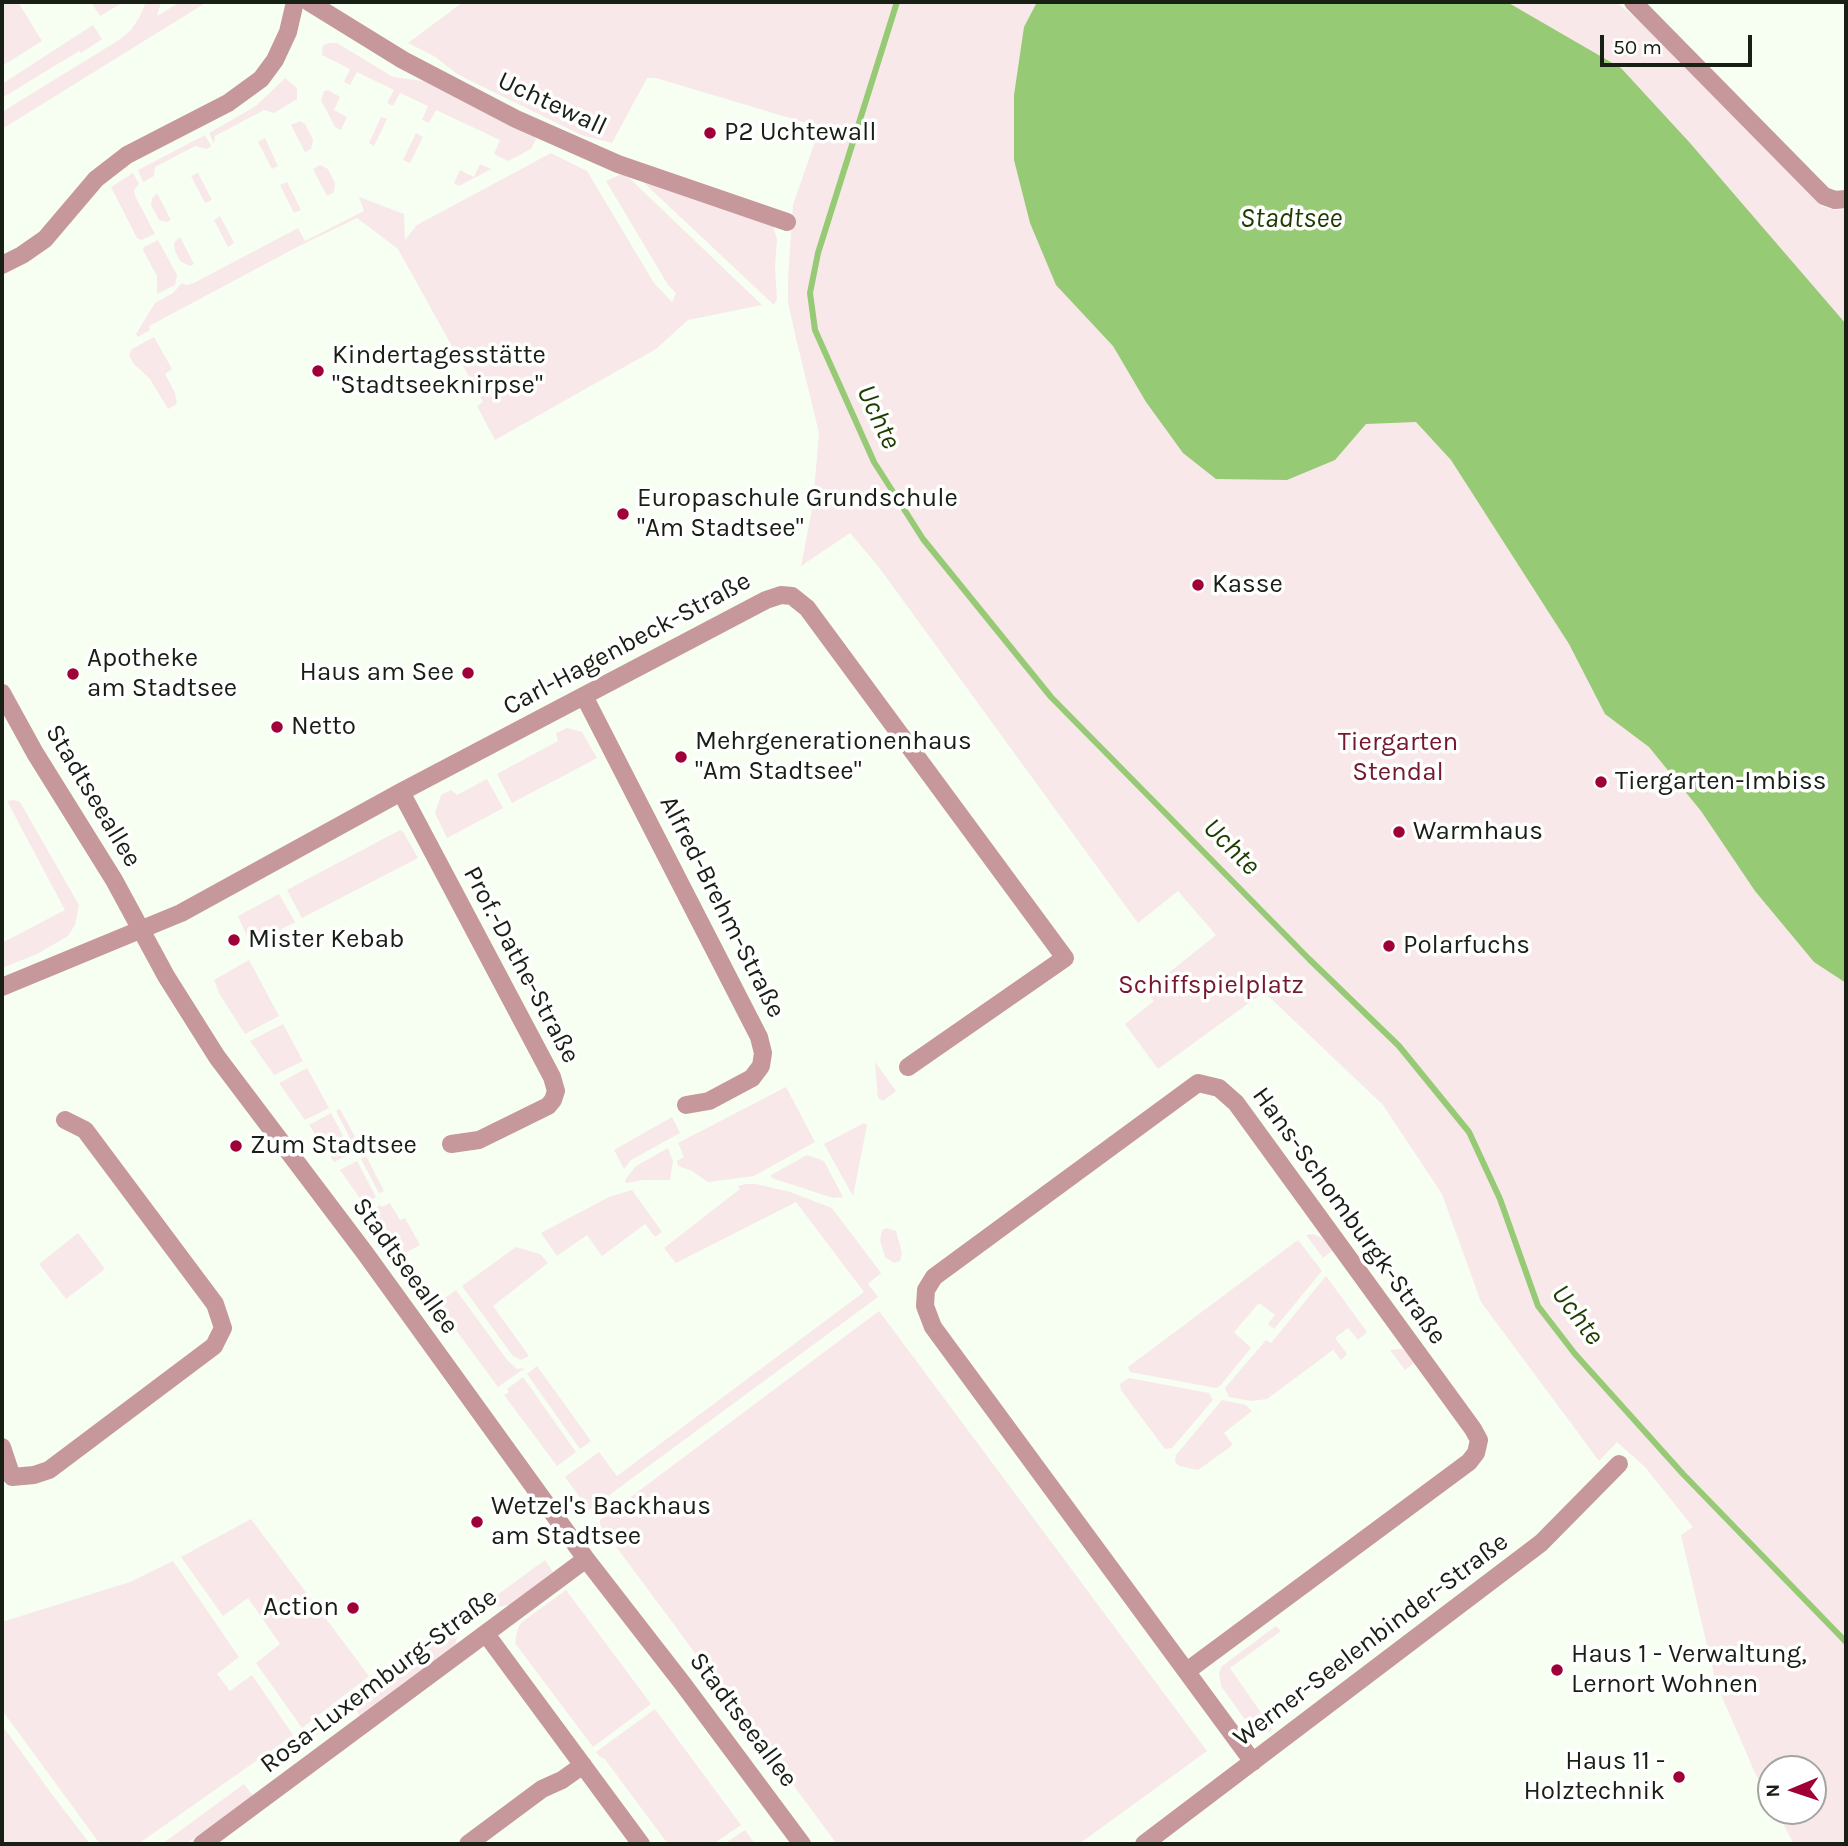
<!DOCTYPE html>
<meta charset="utf-8">
<style>
body{margin:0}
#map{position:relative;width:1848px;height:1846px;overflow:hidden;background:#f7fef2;font-family:Karla,sans-serif}
canvas{display:block}
.frame{position:absolute;inset:0;border:4px solid #181f14;pointer-events:none}
.north{position:absolute;left:1757px;top:1755px;width:70px;height:70px;box-sizing:border-box;background:#fff;border:2px solid #a3a5a1;border-radius:50%;rotate:268deg;font-size:19px;font-weight:700;line-height:28px;text-align:center;color:#181f14}
.north::after{content:'';display:block;margin:auto;width:24px;height:32px;background:#a00038;clip-path:polygon(50% 0,100% 100%,50% 72%,0 100%)}
.scale{position:absolute;left:1600px;top:35px;width:152px;height:32px;box-sizing:border-box;border:4px solid #181f14;border-top:0;padding-left:9px;font-size:21px;line-height:24px;white-space:nowrap;color:#181f14;-webkit-text-stroke:5px #fff;paint-order:stroke}
</style>
<div id="map">
<canvas width="1848" height="1846"></canvas>
<div class="frame"></div>
<div class="north">N</div>
<div class="scale">50 m</div>
</div>
<script>
const g = document.querySelector('canvas').getContext('2d');
g.lineJoin = 'round';
function paint(path, color) { g.fillStyle = color; g.fill(path, 'evenodd'); }
const shape = rows => new Path2D(rows.map(r => 'M' + r).join(''));
function trace(path, color, width, dash) { g.strokeStyle = color; g.lineWidth = width; g.lineCap = dash ? 'butt' : 'round'; g.setLineDash(dash || []); g.stroke(path); }
function label(font, color, halo, rows, align = 'center') {
  g.font = font + ' Karla,sans-serif'; g.lineWidth = 7; g.setLineDash([]); g.textBaseline = 'middle'; g.strokeStyle = halo; g.fillStyle = color; for (const [text, x, y, turn = 0] of rows) {
    g.save(); g.translate(x, y); g.rotate((+turn || 0) * Math.PI / 180); g.textAlign = isNaN(turn) ? turn : align; if (halo) g.strokeText(text, 0, 0); g.fillText(text, 0, 0); g.restore();
  }
}
const green = shape([
 [2,2,18,2,42,41,2,66],
 [91,2,124,2,100,16],
 [146,2,161,2,157,16,180,2,207,2,2,129,2,112,119,40,131,30,139,18],
 [463,2,1616,2,1643,24,1822,206,1835,210,1846,209,1846,1844,1794,1844,1776,1811,1813,1811,1813,1769,1771,1769,1771,1802,1755,1773,1716,1683,1681,1535,1693,1527,1645,1467,1617,1442,1599,1461,1481,1302,1442,1194,1383,1105,1264,992,1158,1069,1125,1024,1154,1001,1146,991,1216,935,1178,891,1138,923,878,566,850,533,801,566,813,504,819,433,795,334,788,302,788,279,793,205,820,127,656,78,647,78,612,143,581,135,457,74,434,56,408,43],
 [93,25,102,39,81,53,79,51,2,98,2,84],
 [330,43,337,43,393,77,424,81,436,87,531,134,536,139,531,149,508,161,494,154,500,140,436,110,429,123,422,120,428,106,400,93,393,106,387,103,394,90,357,72,350,85,344,82,350,69,322,55,323,45],
 [285,78,297,88,297,99,274,113,264,110,215,136,214,144,209,133,256,106],
 [328,90,340,97,334,110,347,117,341,130,335,127,321,100,324,91],
 [381,117,387,119,374,146,369,143],
 [300,121,305,124,313,140,311,149,305,152,291,125],
 [416,133,423,137,410,163,403,160],
 [205,135,211,146,207,149,195,146,155,167,154,176,143,182,138,170],
 [265,138,278,166,272,169,258,142],
 [551,153,587,171,654,283,672,302,676,293,668,285,606,181,624,173,762,305,688,320,656,349,495,440,477,406,483,402,398,249,357,218,297,247,149,326,150,330,138,337,136,334,155,303,173,293,182,283,186,285,194,283,298,228,305,241,364,211,359,197,404,214,405,240,417,225],
 [480,164,491,169,459,186,454,183,460,170,474,177],
 [320,165,328,169,335,183,334,192,327,196,313,169],
 [133,173,139,184,134,190,135,196,155,234,141,240,137,238,111,187],
 [198,173,212,200,205,203,191,176],
 [641,180,766,222,773,226,777,239,775,268,777,299,774,305],
 [287,182,301,210,294,213,280,185],
 [157,193,171,220,167,222,159,220,151,205,152,198],
 [220,216,234,243,228,247,214,220],
 [180,237,194,264,190,266,180,261,175,251,174,243],
 [158,240,177,275,175,285,157,294,157,276,143,250,144,247],
 [154,337,172,369,165,374,175,393,177,404,168,409,150,379,133,363,129,355,132,349],
 [567,728,582,732,597,758,512,803,497,774,558,741,556,733],
 [487,779,503,808,447,838,435,813,441,795,451,790,457,795],
 [14,800,20,802,79,905,75,925,68,936,37,954,2,968,2,943,65,910,7,801],
 [400,830,404,833,418,858,302,918,287,890],
 [279,894,295,922,251,945,238,916],
 [249,960,279,1016,245,1034,220,995,214,980],
 [283,1024,303,1061,274,1075,250,1041],
 [875,1062,896,1091,883,1101,878,1098],
 [307,1068,329,1108,305,1120,279,1083],
 [786,1087,815,1142,754,1176,708,1182,692,1171,678,1166,677,1161,684,1157,678,1143],
 [340,1109,359,1144,354,1146,336,1111],
 [331,1113,352,1153,334,1162,309,1125],
 [672,1117,680,1133,631,1160,624,1169,614,1150],
 [864,1123,867,1125,853,1196,824,1144],
 [668,1148,673,1161,670,1180,643,1180,626,1183,625,1180,636,1166],
 [807,1155,824,1161,843,1197,833,1198,772,1178,771,1175],
 [366,1156,384,1191,379,1193,361,1159],
 [357,1161,376,1197,364,1204,340,1170],
 [746,1184,756,1184,790,1192,832,1208,881,1273,868,1284,878,1297,589,1510,565,1477,599,1452,617,1476,864,1292,796,1202,676,1263,664,1248,740,1189,738,1186],
 [632,1190,662,1232,655,1237,645,1224,602,1256,587,1235,557,1256,541,1233,609,1197],
 [390,1203,400,1220,405,1218,420,1245,401,1255,369,1212,380,1205,382,1207],
 [887,1228,896,1231,902,1253,900,1261,894,1263,885,1257,880,1240,882,1230],
 [78,1233,105,1269,66,1299,39,1264],
 [1313,1234,1326,1240,1333,1250,1323,1258,1306,1235],
 [1298,1240,1322,1271,1274,1329,1268,1324,1275,1315,1259,1303,1234,1332,1251,1348,1220,1386,1216,1388,1130,1372,1128,1367],
 [516,1247,540,1254,548,1263,493,1306,529,1356,521,1360,513,1356,462,1286],
 [1326,1276,1367,1332,1358,1340,1348,1328,1335,1338,1347,1354,1341,1360,1333,1350,1267,1399,1252,1401,1229,1397,1225,1388,1266,1340,1271,1343],
 [456,1290,508,1361,517,1369,525,1368,498,1387,439,1307,443,1304,441,1301],
 [879,1311,1207,1751,1079,1844,837,1844,600,1525,600,1520],
 [1401,1349,1407,1351,1415,1362,1405,1370,1390,1350],
 [537,1366,591,1441,580,1449,527,1374],
 [523,1377,576,1452,557,1466,504,1395,509,1392,507,1389],
 [1129,1378,1209,1393,1213,1400,1172,1448,1165,1449,1121,1390,1120,1384],
 [1222,1400,1246,1405,1252,1411,1224,1433,1233,1445,1198,1470,1179,1466,1175,1462,1176,1455],
 [251,1519,369,1676,302,1728,256,1663,280,1644,248,1598,223,1616,181,1557],
 [545,1560,553,1572,510,1605,495,1607,485,1604],
 [173,1561,239,1657,217,1674,230,1691,252,1675,293,1735,138,1844,100,1844,2,1710,2,1622,130,1582],
 [566,1590,651,1704,593,1747,515,1643,518,1628,522,1622],
 [460,1626,455,1645,361,1717,352,1705],
 [1276,1626,1281,1631,1230,1668,1273,1730,1261,1734,1251,1728,1221,1686,1219,1673,1222,1666],
 [655,1709,741,1825,713,1844,668,1844,604,1758,600,1757,596,1752],
 [2,1725,51,1793,90,1844,2,1844],
 [244,1784,253,1796,186,1844,162,1844],
 [745,1830,755,1844,724,1844]
]);
const water = shape([
 [1037,2,1507,2,1621,68,1690,143,1846,324,1846,983,1814,962,1755,891,1701,811,1649,747,1605,714,1569,644,1451,460,1416,422,1366,424,1335,460,1287,480,1216,479,1183,453,1146,402,1113,346,1056,285,1030,223,1014,160,1014,95,1024,27]
]);
const stream = shape([
 [897,2,818,253,810,293,815,330,874,462,923,539,1051,697,1309,959,1399,1046,1469,1132,1500,1199,1538,1306,1575,1354,1683,1474,1846,1642]
]);
const minor = shape([
 [309,2,403,60,516,119,618,164,787,222],
 [1633,2,1824,196,1835,200,1846,199],
 [2,265,22,255,45,239,96,179,127,155,228,103,261,79,275,60,288,32,295,2],
 [2,693,35,753,114,880,166,976,217,1057,365,1253,586,1559,683,1684,802,1844],
 [584,696,759,1037,763,1053,761,1066,752,1078,709,1101,686,1105],
 [401,792,552,1077,556,1091,553,1100,548,1106,479,1140,451,1144],
 [2,987,181,913,401,792,766,600,781,595,792,596,807,608,1065,958,908,1067],
 [2,1447,12,1477,34,1475,49,1470,214,1346,223,1328,215,1304,85,1130,65,1120],
 [486,1634,641,1844],
 [1187,1671,1469,1462,1476,1453,1479,1440,1473,1429,1236,1103,1219,1088,1198,1083,934,1277,926,1290,925,1306,933,1327,1253,1762],
 [202,1844,586,1559],
 [468,1844,542,1789,562,1780,583,1765],
 [1144,1844,1541,1543,1619,1464]
]);
const markers = [
 [710,133,7,"#a00038"],
 [318,371,7,"#a00038"],
 [623,514,7,"#a00038"],
 [1198,585,7,"#a00038"],
 [468,673,7,"#a00038"],
 [73,674,7,"#a00038"],
 [277,727,7,"#a00038"],
 [681,757,7,"#a00038"],
 [1601,782,7,"#a00038"],
 [1399,832,7,"#a00038"],
 [234,940,7,"#a00038"],
 [1389,946,7,"#a00038"],
 [236,1146,7,"#a00038"],
 [477,1522,7,"#a00038"],
 [353,1608,7,"#a00038"],
 [1557,1670,7,"#a00038"],
 [1679,1777,7,"#a00038"]
];
const streetNames = [
 ["Uchtewall",552,104,25],
 ["Carl-Hagenbeck-Straße",627,644,-28],
 ["Stadtseeallee",93,796,59],
 ["Alfred-Brehm-Straße",722,907,63],
 ["Prof.-Dathe-Straße",521,965,62],
 ["Hans-Schomburgk-Straße",1349,1216,54],
 ["Stadtseeallee",405,1266,54],
 ["Werner-Seelenbinder-Straße",1371,1640,-37],
 ["Rosa-Luxemburg-Straße",379,1681,-37],
 ["Stadtseeallee",743,1720,53]
];
const poiNames = [
 ["P2 Uchtewall",724,133],
 ["Kindertagesstätte",332,356],
 ["\"Stadtseeknirpse\"",332,386],
 ["Europaschule Grundschule",637,499],
 ["\"Am Stadtsee\"",637,529],
 ["Kasse",1212,585],
 ["Apotheke",87,659],
 ["am Stadtsee",87,689],
 ["Haus am See",454,673,"right"],
 ["Netto",291,727],
 ["Mehrgenerationenhaus",695,742],
 ["\"Am Stadtsee\"",695,772],
 ["Tiergarten-Imbiss",1615,782],
 ["Warmhaus",1413,832],
 ["Mister Kebab",248,940],
 ["Polarfuchs",1403,946],
 ["Zum Stadtsee",250,1146],
 ["Wetzel's Backhaus",491,1507],
 ["am Stadtsee",491,1537],
 ["Action",339,1608,"right"],
 ["Haus 1 - Verwaltung,",1571,1655],
 ["Lernort Wohnen",1571,1685],
 ["Haus 11 -",1665,1762,"right"],
 ["Holztechnik",1665,1792,"right"]
];
const parkNames = [
 ["Tiergarten",1398,743],
 ["Stendal",1398,773],
 ["Schiffspielplatz",1211,986]
];
const waterNames = [
 ["Stadtsee",1291,219],
 ["Uchte",878,417,65],
 ["Uchte",1231,847,45],
 ["Uchte",1577,1315,53]
];
paint(green, '#f8e8e9');
paint(water, '#97ca75');
trace(stream, '#97ca75', 6);
trace(minor, '#c6979b', 18);
for (const [x, y, r, color] of markers) { const dot = new Path2D(); dot.arc(x, y, r, 0, 2 * Math.PI); g.fillStyle = color; g.fill(dot); trace(dot, '#fff', 2.5); }
label('26px', '#181f14', '#fff', streetNames);
label('26px', '#181f14', '#fff', poiNames, 'left');
label('26px', '#73182d', '#fff', parkNames);
label('italic 28px', '#1d3d00', '#fff', waterNames);
</script>
